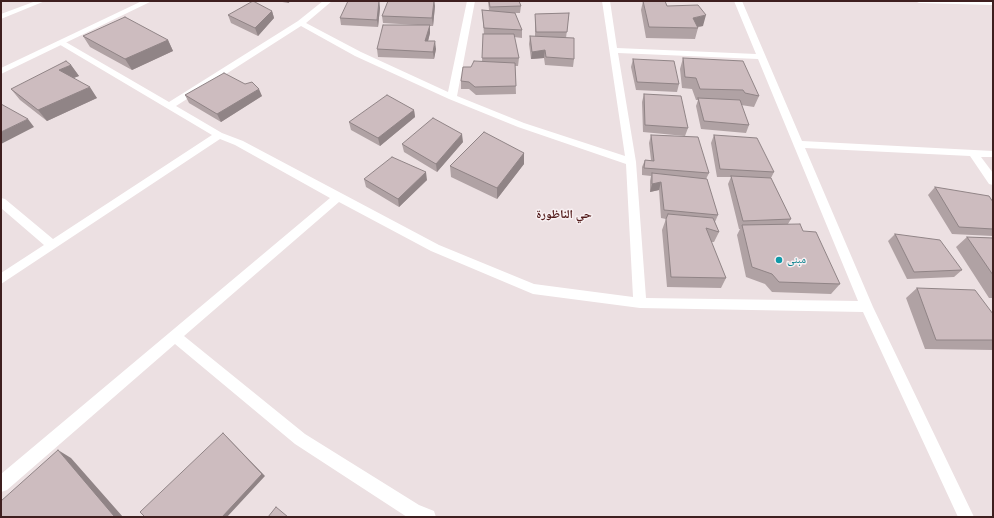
<!DOCTYPE html>
<meta charset="utf-8">
<style>
body{margin:0}
#map{position:relative;width:994px;height:518px;overflow:hidden;background:#ece0e2;font-family:"Public Sans",sans-serif}
canvas{display:block}
.frame{position:absolute;inset:0;border:2px solid #3e1f1f;pointer-events:none}
</style>
<div id="map">
<canvas width="994" height="518"></canvas>
<div class="frame"></div>
</div>
<script>
const g = document.querySelector('canvas').getContext('2d');
g.lineJoin = 'round';
const shape = rows => new Path2D(rows.map(r => 'M' + r).join(''));
function paint(path, color) { g.fillStyle = color; g.fill(path, 'evenodd'); }
function trace(path, color, width, dash) { g.strokeStyle = color; g.lineWidth = width; g.lineCap = dash ? 'butt' : 'round'; g.setLineDash(dash || []); g.stroke(path); }
function label(font, color, halo, rows, align = 'center') {
  g.font = font + ' "Public Sans","Noto Naskh Arabic",sans-serif'; g.lineWidth = 3; g.setLineDash([]); g.textBaseline = 'middle'; g.strokeStyle = halo; g.fillStyle = color; for (const [text, x, y, turn = 0] of rows) {
    g.save(); g.translate(x, y); g.rotate((+turn || 0) * Math.PI / 180); g.textAlign = isNaN(turn) ? turn : align; if (halo) g.strokeText(text, 0, 0); g.fillText(text, 0, 0); g.restore();
  }
}
const lane = shape([
 [36,1,45,1,1,19,1,14,36,1]
]);
const street = shape([
 [323,1,332,1,306,23,361,52,448,92,467,1,475,1,457,96,524,123,625,156,602,1,610,1,617,48,756,54,734,1,742,1,802,141,993,151,993,157,981,157,993,173,993,185,989,184,970,156,805,148,873,307,974,517,958,517,863,312,640,308,533,294,431,251,339,202,184,336,305,434,419,505,434,511,436,517,407,517,295,444,175,344,7,490,1,492,1,474,330,198,235,145,220,139,1,284,1,273,44,245,1,208,1,198,5,199,53,239,212,135,57,43,58,41,64,41,169,102,298,21,323,1],
 [301,26,355,56,449,99,518,127,626,164,633,297,534,284,439,245,243,141,222,133,176,106,301,26],
 [618,53,758,59,858,301,646,298,636,162,618,53],
 [915,1,993,1,993,5,919,3,915,1]
]);
const secondary = shape([
 [142,1,152,1,1,74,1,68,142,1]
]);
const wall = shape([
 [1,1,13,1,1,2],
 [277,1,291,1,288,3],
 [379,1,380,8,378,27,341,25,340,18],
 [388,1,434,1,435,6,433,26,430,26,430,33,428,41,436,49,434,59,378,57,377,49,417,25,383,23,382,16],
 [488,1,519,1,521,6,520,13,515,13,522,30,522,38,514,37,519,58,518,66,515,66,516,94,476,95,469,89,461,89,461,81,471,67,482,61,484,34,482,10,489,10],
 [643,1,665,1,667,6,703,26,698,27,698,28,695,39,646,38,641,10],
 [272,11,274,18,258,36,231,23,228,15],
 [569,13,566,38,574,59,573,67,545,65,544,58,531,59,529,44,530,36,535,37,535,14],
 [83,36,168,40,173,51,132,70,90,47],
 [683,58,759,96,754,107,741,105,749,125,746,133,701,129,696,106,698,100,696,100,692,89,682,88,680,69],
 [633,59,679,84,677,92,636,90,631,67],
 [71,65,79,76,73,78,97,98,47,121,20,100,11,89],
 [245,84,262,96,221,122,189,103,185,95],
 [644,94,688,128,685,136,643,132,642,102],
 [414,110,415,117,380,146,351,130,349,122],
 [651,135,709,173,706,179,718,215,715,222,719,232,714,242,711,242,726,278,721,288,667,287,662,230,666,219,661,218,659,190,650,192,650,181,651,176,642,175,642,167,645,160,651,160,649,143],
 [714,135,774,172,771,178,791,219,788,224,803,231,840,284,831,294,772,292,765,284,746,277,737,235,740,229,739,229,728,184,731,177,717,177,711,143],
 [463,142,437,172,404,152,402,144],
 [524,153,524,164,497,199,451,177,450,166],
 [364,179,427,180,399,207,366,187],
 [935,187,993,202,993,236,952,234,928,195],
 [895,234,962,270,954,277,907,279,888,241],
 [967,237,993,238,993,298,989,298,956,247],
 [917,288,993,314,993,350,925,349,906,298]
]);
const shadedWall = shape([
 [287,1,291,1,288,3],
 [379,1,380,8,378,27,377,20],
 [434,1,435,6,433,26,432,18],
 [272,11,274,18,258,36,255,28],
 [706,15,703,26,690,28,693,18],
 [430,25,430,33,426,49,425,41],
 [168,40,173,51,132,70,125,59],
 [435,41,436,49,434,59,433,52],
 [545,50,544,58,531,59,532,52],
 [71,65,79,76,66,81,59,70],
 [90,87,97,98,47,121,38,110],
 [259,89,262,96,221,122,217,114],
 [414,110,415,117,380,146,378,138],
 [28,119,34,127,1,144,1,132],
 [462,134,463,142,437,172,436,164],
 [524,153,524,164,497,199,497,188],
 [426,172,427,180,399,207,398,199],
 [661,182,659,190,650,192,652,184],
 [226,436,265,476,227,517,222,517],
 [58,450,71,458,123,517,113,517]
]);
const building = shape([
 [253,1,272,11,255,28,228,15,253,1],
 [348,1,379,1,377,20,340,18,348,1],
 [388,1,434,1,432,18,382,16,388,1],
 [489,1,519,1,521,6,490,7,489,1],
 [643,1,665,1,667,6,698,5,706,15,693,18,698,28,649,27,643,1],
 [482,10,515,13,522,30,484,28,482,10],
 [569,13,567,32,536,32,535,14,569,13],
 [125,17,168,40,125,59,83,36,125,17],
 [383,25,430,25,425,41,435,41,433,52,377,49,383,25],
 [483,34,514,34,519,58,482,58,483,34],
 [530,36,574,38,574,59,546,57,545,50,532,52,530,36],
 [683,58,743,61,759,96,745,93,743,90,700,89,696,78,685,77,683,58],
 [633,59,674,61,679,84,637,82,633,59],
 [66,61,71,65,59,70,90,87,38,110,11,89,66,61],
 [474,61,515,63,516,86,475,87,469,82,461,81,463,67,471,67,474,61],
 [224,73,245,84,252,82,259,89,217,114,185,95,224,73],
 [644,94,681,96,688,128,645,125,644,94],
 [387,95,414,110,378,138,349,122,387,95],
 [698,98,740,100,749,125,704,121,698,98],
 [1,104,28,119,1,132,1,104],
 [433,118,462,134,436,164,402,144,433,118],
 [484,132,524,153,497,188,450,166,484,132],
 [651,135,698,137,709,173,644,168,645,160,654,161,651,135],
 [714,135,757,138,774,172,720,169,714,135],
 [392,157,426,172,398,199,364,179,392,157],
 [652,173,707,179,718,215,664,210,661,182,652,184,652,173],
 [731,176,771,178,791,219,743,221,731,176],
 [935,187,989,196,993,202,993,229,959,227,935,187],
 [668,214,713,218,719,232,706,228,726,278,671,277,666,219,668,214],
 [800,224,803,231,816,232,840,284,779,282,772,274,752,267,742,225,800,224],
 [895,234,940,240,962,270,914,272,895,234],
 [967,237,993,238,993,275,967,237],
 [917,288,975,290,993,314,993,340,936,340,917,288],
 [223,433,262,474,222,517,145,517,140,512,223,433],
 [58,450,114,516,113,517,1,517,1,501,58,450],
 [276,507,288,517,268,517,276,507]
]);
const markers = [
 [779,260,4,"#0f9aa8"]
];
const cultureNames = [
 ["مبنى",787,260]
];
const neighbourhoodNames = [
 ["حي الناظورة",564,214]
];
paint(lane, '#fff');
paint(street, '#fff');
paint(secondary, '#fff');
paint(wall, '#b0a2a4');
paint(shadedWall, '#908486');
paint(building, '#cdbcbf');
trace(building, '#908486', 1);
for (const [x, y, r, color] of markers) { const dot = new Path2D(); dot.arc(x, y, r, 0, 2 * Math.PI); g.fillStyle = color; g.fill(dot); trace(dot, '#f8f0f2', 1.5); }
label('11px', '#0d838f', '#f8f0f2', cultureNames, 'left');
label('bold 12px', '#511a19', '#f8f0f2', neighbourhoodNames);
</script>
